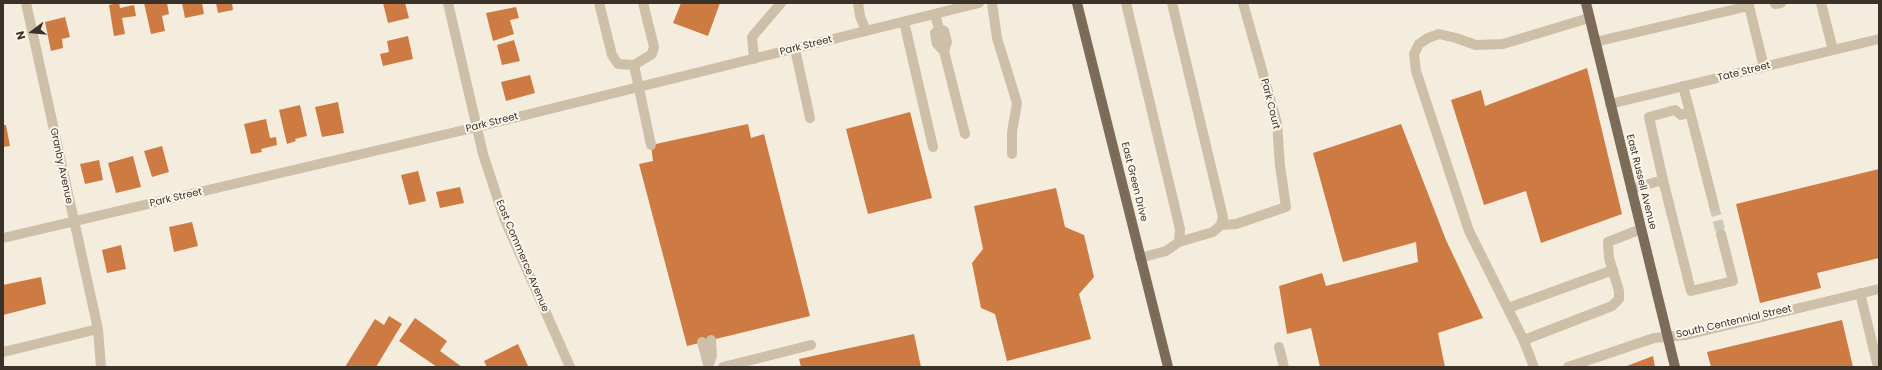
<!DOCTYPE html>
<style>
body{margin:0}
#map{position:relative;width:1882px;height:370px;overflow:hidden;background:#f4edde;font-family:Poppins,sans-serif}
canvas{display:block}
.frame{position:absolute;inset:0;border:4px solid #3a3129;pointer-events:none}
.north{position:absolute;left:12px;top:12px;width:40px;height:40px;-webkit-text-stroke:3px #fbf6eb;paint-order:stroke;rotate:254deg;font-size:11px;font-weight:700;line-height:16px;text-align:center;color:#3a3129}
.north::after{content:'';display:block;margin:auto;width:14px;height:18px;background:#3a3129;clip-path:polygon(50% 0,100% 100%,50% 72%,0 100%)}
</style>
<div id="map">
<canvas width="1882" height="370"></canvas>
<div class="frame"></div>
<div class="north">N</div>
</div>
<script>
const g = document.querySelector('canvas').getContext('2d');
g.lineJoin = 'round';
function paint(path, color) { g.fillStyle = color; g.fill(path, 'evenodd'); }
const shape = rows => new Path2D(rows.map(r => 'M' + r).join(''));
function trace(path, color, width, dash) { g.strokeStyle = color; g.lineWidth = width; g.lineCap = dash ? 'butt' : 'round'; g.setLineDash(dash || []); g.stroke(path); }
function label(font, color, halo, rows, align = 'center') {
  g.font = font + ' Poppins,sans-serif'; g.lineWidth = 4; g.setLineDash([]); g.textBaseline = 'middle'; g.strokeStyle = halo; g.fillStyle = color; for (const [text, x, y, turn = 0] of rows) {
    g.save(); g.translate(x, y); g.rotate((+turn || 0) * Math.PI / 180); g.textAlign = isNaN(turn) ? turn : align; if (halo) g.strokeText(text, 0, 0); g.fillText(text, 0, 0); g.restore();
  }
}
const building = shape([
 [119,3,120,8,134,5,136,16,122,18,125,34,114,36,109,5],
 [144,3,167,3,169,14,162,16,165,31,151,34],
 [182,3,202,3,204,14,185,18],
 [216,3,232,3,233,10,218,13],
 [383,3,405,3,409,18,388,23],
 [681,3,720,3,708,36,673,23],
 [516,7,519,18,510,20,514,34,493,41,486,13],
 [65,17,70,37,62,39,63,48,51,51,45,22],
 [408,36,413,59,383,66,380,54,389,52,387,41],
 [514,40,520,61,502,65,497,45],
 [1587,68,1622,214,1541,243,1526,191,1484,205,1451,100,1481,90,1485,106],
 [530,75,535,93,506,101,501,82],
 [338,102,344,133,322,137,315,107],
 [300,105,307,136,295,139,296,141,287,144,279,110],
 [910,112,932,198,868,214,846,129],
 [266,119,270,138,276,137,277,145,261,149,262,152,251,154,244,124],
 [748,124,751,138,764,134,810,316,687,346,639,164,653,161,651,145],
 [1401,124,1446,240,1483,318,1438,333,1445,367,1320,367,1311,328,1287,334,1279,286,1322,273,1326,286,1418,262,1416,242,1343,262,1313,153],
 [3,125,6,125,10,146,3,147],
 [162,146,169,172,152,177,144,151],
 [133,156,141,187,116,193,108,163],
 [99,160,103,180,85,184,80,164],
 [1879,169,1879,258,1817,273,1821,288,1760,303,1736,204],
 [418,171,426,201,409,205,401,175],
 [460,187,464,203,440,208,436,192],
 [1056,188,1065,227,1084,235,1094,277,1079,294,1091,339,1007,361,995,314,981,308,972,263,983,249,974,206],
 [192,222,198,246,174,252,169,227],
 [121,245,126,269,107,273,102,250],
 [41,277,46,304,3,315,3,285],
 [389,316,402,324,376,367,345,367,375,319,384,325],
 [415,318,447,341,440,351,462,367,437,367,399,341],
 [1842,320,1853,367,1711,367,1707,352],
 [914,334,921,367,801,367,799,359],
 [518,344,528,366,487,367,484,361],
 [1653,356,1655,367,1624,367]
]);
const minorTunnel = shape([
 [1714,206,1721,234]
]);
const minor = shape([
 [26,3,98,329,101,367],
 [448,3,483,154,504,218,570,367],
 [599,3,612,55,618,64,634,65,651,145],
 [858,3,860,16,866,31],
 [992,3,997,38,1017,103,1012,132,1012,154],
 [1126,3,1180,229,1179,242],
 [1821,3,1833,50],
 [1775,4,1781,3],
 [935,14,939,29,944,31,947,42,944,51,937,44,935,33,939,29],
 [904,22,933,147],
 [1595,42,1749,6,1764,67],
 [795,49,810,118],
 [944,51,965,134],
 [754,59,752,37,781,3],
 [634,65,652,54,654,47,643,3],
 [1683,86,1690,112],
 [1610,104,1879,39],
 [1663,180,1649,117,1675,110,1681,115,1690,112,1714,206],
 [1631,189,1663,180,1691,291,1733,281,1721,234],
 [1221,225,1236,224,1286,207,1280,166,1277,123,1243,3],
 [3,238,477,127,979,3],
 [1140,258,1166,251,1179,242,1213,232,1221,225,1223,217,1172,3],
 [1860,293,1878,367],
 [1508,308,1613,270],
 [1524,340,1612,306,1619,299,1619,291,1609,258,1608,242,1641,229],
 [702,342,708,364],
 [1279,347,1284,367],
 [3,352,98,329],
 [708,366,712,356,711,340],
 [723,367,811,345],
 [1534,367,1523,339,1469,231,1416,71,1414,54,1419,44,1428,38,1439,34,1456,38,1476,45,1503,44,1589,18],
 [1568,367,1654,338,1686,335,1879,289]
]);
const major = shape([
 [1077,3,1168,367],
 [1586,3,1675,367]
]);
const streetNames = [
 ["Park Street",806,46,-14],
 ["Tate Street",1744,72,-14],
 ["Park Court",1270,104,76],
 ["Park Street",492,123,-14],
 ["Granby Avenue",61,166,78],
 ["East Green Drive",1134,182,76],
 ["East Russell Avenue",1641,182,76],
 ["Park Street",176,198,-13],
 ["East Commerce Avenue",522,256,67],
 ["South Centennial Street",1734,322,-13]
];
paint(building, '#cd7a43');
trace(minorTunnel, '#cfc7ba', 10, [10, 5]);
trace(minor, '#cebfa9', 10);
trace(major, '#7d6b59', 10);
label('10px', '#3a3129', '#fbf6eb', streetNames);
</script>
